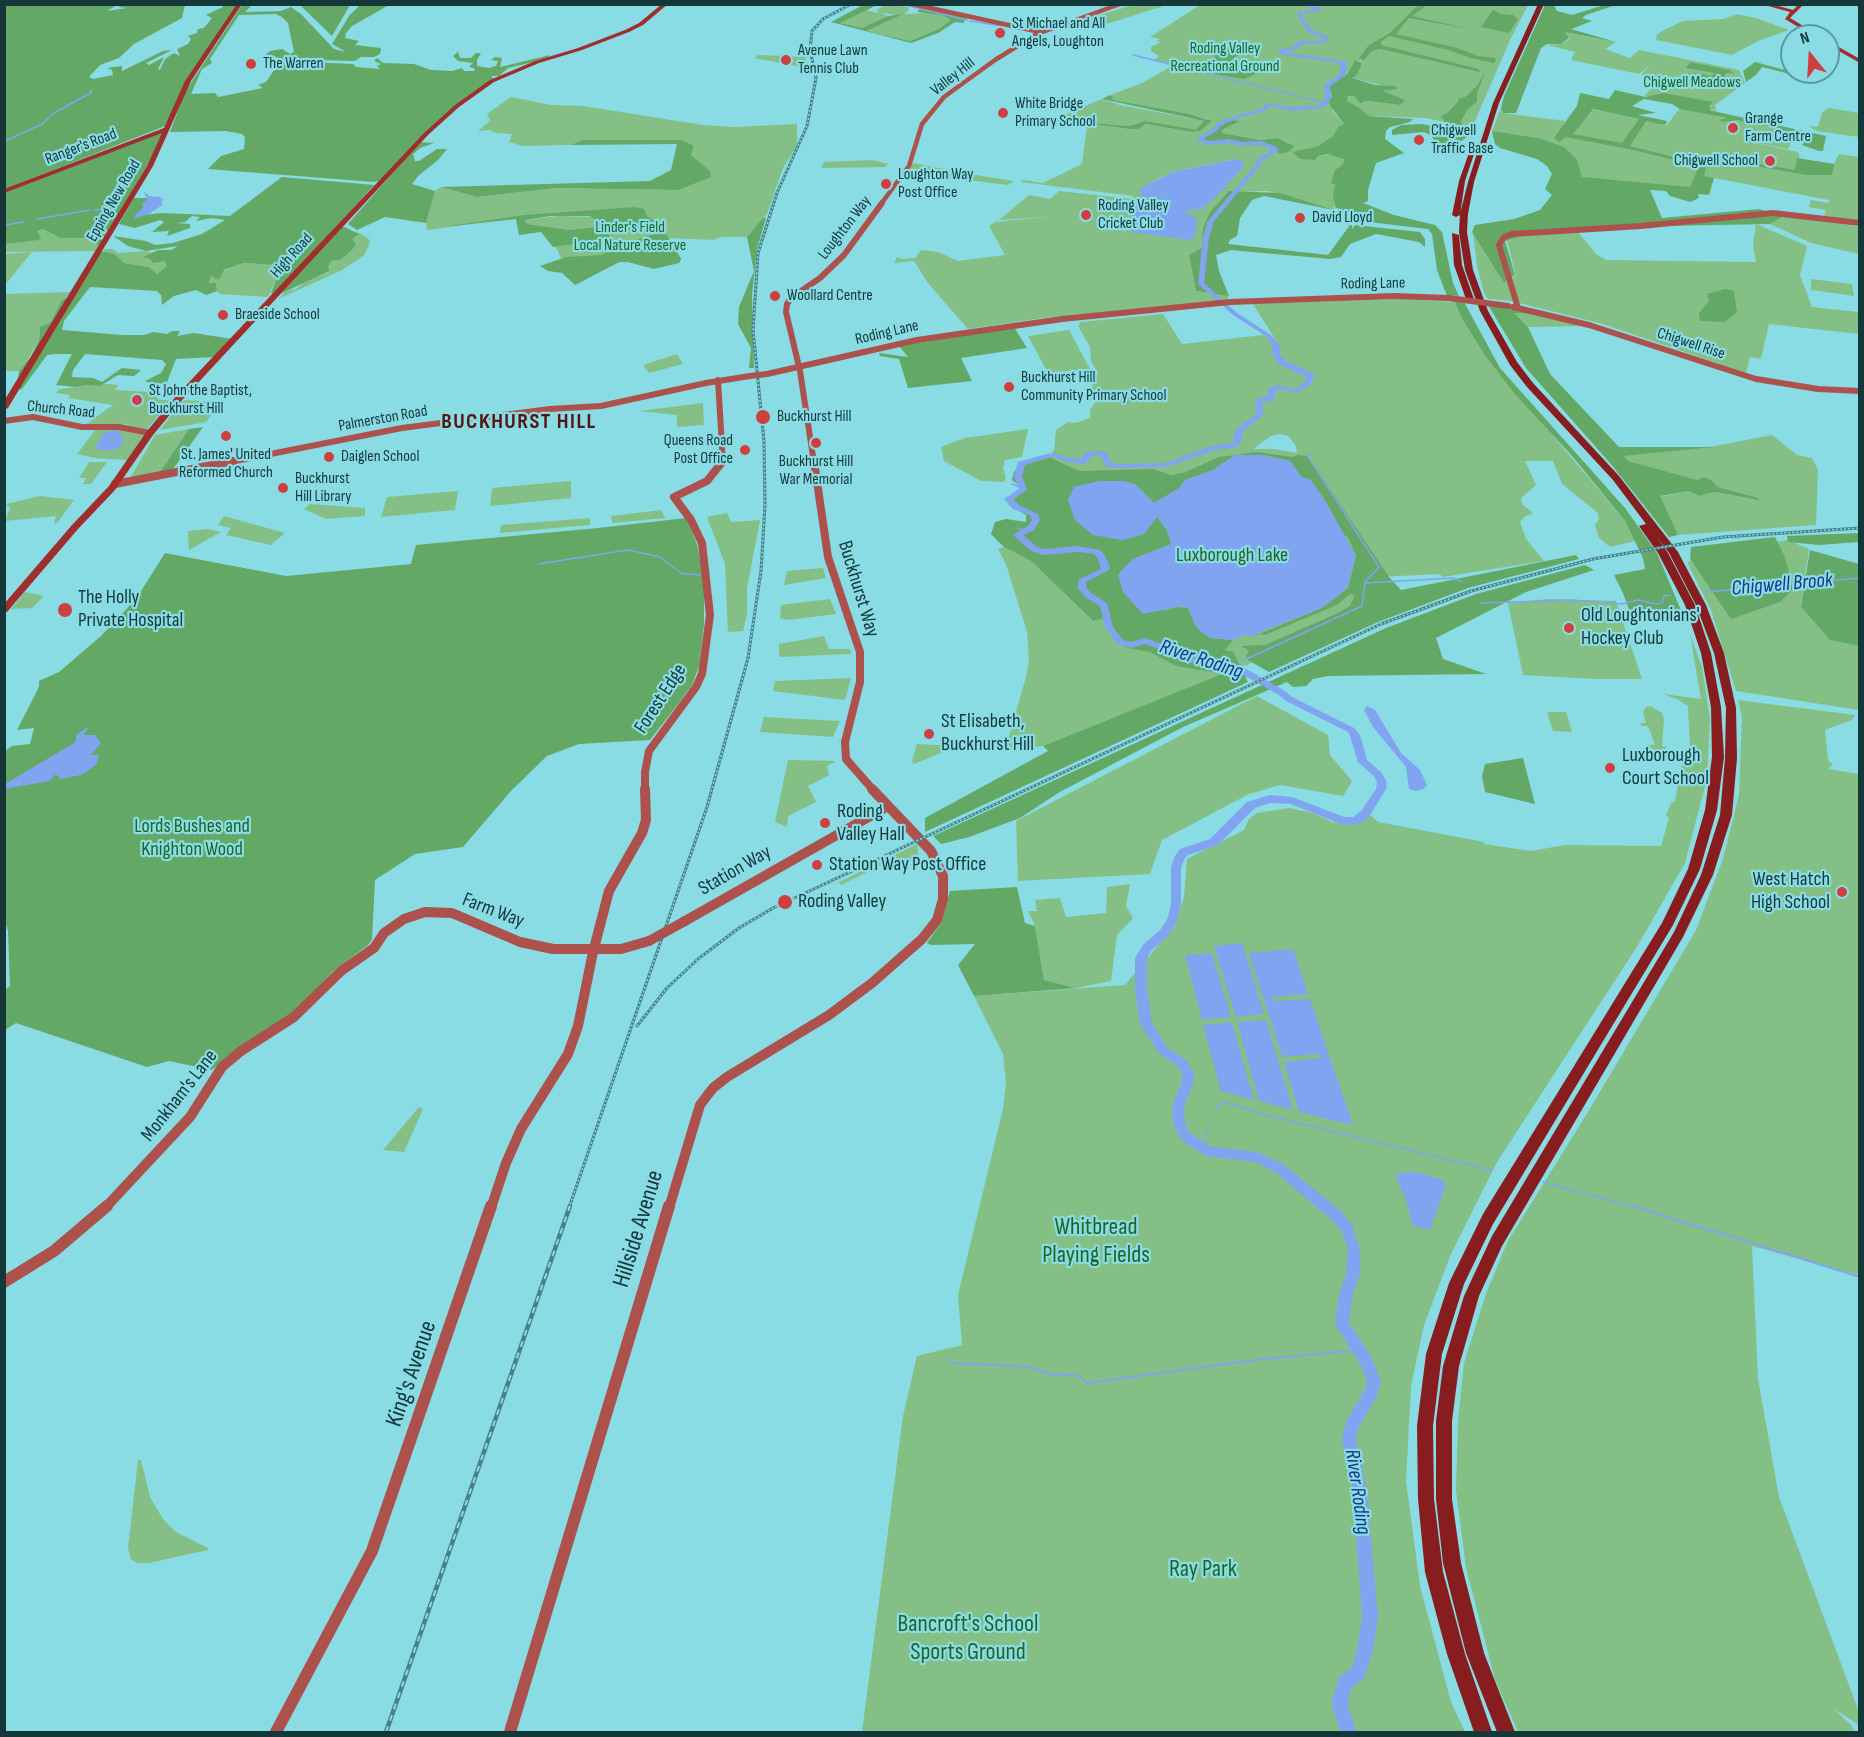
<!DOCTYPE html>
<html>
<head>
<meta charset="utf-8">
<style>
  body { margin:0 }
  #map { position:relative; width:1864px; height:1737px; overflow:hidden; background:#89dbe4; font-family:"Sofia Sans Condensed",sans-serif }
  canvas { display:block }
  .frame { position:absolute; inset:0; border:6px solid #14373a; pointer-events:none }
  .north { position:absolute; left:1780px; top:24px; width:60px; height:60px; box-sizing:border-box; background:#89dbe4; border:2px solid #5a99a0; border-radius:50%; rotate:342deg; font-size:16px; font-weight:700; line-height:24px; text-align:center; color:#14373a }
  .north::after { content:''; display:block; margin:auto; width:21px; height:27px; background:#ce3f3f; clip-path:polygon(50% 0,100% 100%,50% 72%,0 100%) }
</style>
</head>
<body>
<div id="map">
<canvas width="1864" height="1737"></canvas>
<div class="frame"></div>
<div class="north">N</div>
</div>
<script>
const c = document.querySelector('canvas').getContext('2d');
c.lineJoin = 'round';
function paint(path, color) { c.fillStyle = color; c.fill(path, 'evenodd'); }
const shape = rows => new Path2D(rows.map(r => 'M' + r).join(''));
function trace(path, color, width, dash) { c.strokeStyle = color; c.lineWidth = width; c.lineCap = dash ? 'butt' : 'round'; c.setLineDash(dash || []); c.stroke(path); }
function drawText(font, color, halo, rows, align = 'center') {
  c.font = font + ' "Sofia Sans Condensed",sans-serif'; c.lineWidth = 4.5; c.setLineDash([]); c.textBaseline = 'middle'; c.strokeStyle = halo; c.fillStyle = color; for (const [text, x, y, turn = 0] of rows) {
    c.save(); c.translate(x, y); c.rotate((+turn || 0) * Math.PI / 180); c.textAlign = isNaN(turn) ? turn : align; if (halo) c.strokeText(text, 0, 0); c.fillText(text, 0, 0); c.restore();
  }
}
paint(shape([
  [886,4,908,7,909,10,904,14,931,13,942,15,951,20,939,29,910,41,865,31,897,15,881,13,888,16,862,28,839,23,866,10,878,13,877,10],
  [1133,5,1167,5,1106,24,1066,25],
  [1200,5,1528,5,1510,40,1472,128,1426,118,1368,116,1363,110,1347,101,1348,96,1354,96,1364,103,1368,101,1400,105,1404,100,1383,91,1398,89,1352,78,1363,62,1355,60,1347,73,1336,80,1329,90,1333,112,1344,124,1338,127,1333,136,1318,146,1294,152,1318,156,1334,154,1344,159,1343,164,1335,170,1334,210,1268,191,1230,192,1203,228,1203,248,1189,255,1196,291,1229,296,1227,300,1043,318,968,329,928,283,914,261,894,263,897,257,901,259,915,258,921,250,938,252,958,261,1005,255,989,226,995,222,1047,217,999,220,1029,195,1050,199,1059,191,1132,199,1124,232,1125,233,1133,196,1021,182,1023,180,1043,183,1082,164,1087,127,1090,124,1138,129,1145,124,1192,132,1200,131,1209,119,1113,100,1111,98,1113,96,1110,95,1142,83,1172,66,1173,64,1155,60,1159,56,1151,51,1151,47,1161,42,1156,41,1160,39,1150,37],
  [1238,123,1221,130,1222,133,1260,140,1278,138,1292,144,1214,142,1203,138,1212,132],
  [1230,160,1202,209,1183,211,1188,214,1137,211,1151,201,1158,200,1154,196,1144,197,1153,181,1173,172],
  [1737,14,1756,18,1789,30,1758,41,1732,55,1656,40,1657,35,1662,31,1683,21,1723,19],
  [1564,32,1616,42,1605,49,1630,58,1639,50,1739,70,1745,83,1715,105,1716,111,1644,96,1659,80,1641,75,1650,65,1639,74,1571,60,1575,52,1547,45,1561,44,1570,39],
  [758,55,805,57,808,68,754,58],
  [511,97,551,105,583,106,703,125,734,127,797,124,797,146,783,168,767,214,747,237,721,237,713,240,669,238,681,259,679,263,619,262,575,285,551,238,603,235,594,214,643,208,546,214,427,230,426,223,435,191,441,187,477,197,556,188,678,190,710,171,691,155,682,140,582,140,571,145,523,146,509,142,512,134,495,133,490,130,478,131,490,121,487,114],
  [1102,99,1120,105,1204,121,1196,130,1187,130,1145,121,1129,126,1079,122,1064,115],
  [1577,106,1667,125,1680,108,1728,117,1796,132,1788,149,1731,138,1798,152,1800,159,1834,164,1839,154,1859,157,1859,221,1824,216,1826,210,1809,207,1811,200,1828,203,1829,200,1714,178,1710,194,1580,178,1564,147,1539,138,1492,131,1501,108,1503,113,1565,121,1564,124],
  [1829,108,1859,113,1859,137,1817,131,1808,126,1818,127,1822,113],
  [873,160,888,164,885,167,821,168,824,162],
  [913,163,976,175,1014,181,1008,185,960,179,925,170,908,172],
  [559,216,593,217,596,227,569,230,526,224,525,220],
  [1780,216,1802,217,1859,227,1859,254,1811,243,1770,224],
  [1756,224,1807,246,1800,275,1812,307,1859,312,1859,334,1769,324,1761,359,1750,357,1746,373,1603,324,1511,301,1488,299,1484,293,1477,266,1473,233,1504,283,1516,276,1507,240,1523,236,1578,232,1596,254,1606,260,1756,262,1753,245],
  [43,229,60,238,84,238,100,246,97,251,5,252,5,244,40,239,38,232],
  [356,231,368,238,370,242,365,254,359,259,340,271,278,299,286,291,296,289,304,283,330,272,328,268,331,261,341,260,356,246,353,238,358,234],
  [105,249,113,249,118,253,146,251,154,253,144,256,165,261,167,266,157,274,149,267,124,263,115,254,103,252],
  [32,252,5,285,5,254],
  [244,263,276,265,279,272,268,297,220,294,217,291,216,283,209,284,211,276],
  [1811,279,1852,284,1854,296,1811,290],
  [72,292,61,301,51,322,40,327,40,337,22,371,5,371,4,294],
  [1400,299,1455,302,1461,317,1484,354,1625,521,1635,541,1610,547,1599,538,1595,525,1599,519,1598,513,1562,484,1553,461,1525,461,1536,485,1521,498,1522,504,1533,513,1524,517,1520,522,1526,539,1544,561,1442,577,1440,574,1380,577,1371,607,1247,665,1239,667,1018,506,1013,499,1028,488,1030,463,1049,457,1054,450,1056,430,1068,422,1075,423,1090,418,1090,410,1097,400,1086,401,1092,392,1093,380,1098,373,1091,361,1090,347,1078,326,1081,322,1163,314,1182,344,1263,335,1277,342,1253,304],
  [1279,434,1288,436,1296,446,1297,453,1274,449,1253,449,1271,436],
  [1513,313,1538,314,1583,326,1528,327],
  [1069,330,1090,369,1048,373,1028,336],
  [677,354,683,364,649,373,643,365],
  [83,382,119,385,115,390,149,392,160,400,172,400,145,431,122,423,128,429,147,433,127,460,94,458,77,454,96,429,85,425,113,405,68,398,70,395,56,393,59,389,79,387],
  [184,400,221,402,206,422,160,430],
  [703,403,704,425,677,427,677,415,639,411],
  [189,429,160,472,129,480,155,435],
  [1028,429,1022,457,1005,460,1003,469,1006,477,1004,482,981,481,944,461,941,447,965,438],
  [1772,435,1797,455,1812,458,1818,470,1816,525,1678,535,1659,497,1689,491,1699,496,1715,492,1759,499,1718,487,1710,479,1704,477,1698,480,1628,461,1623,456,1715,446],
  [89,462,107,462,91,484,83,484,86,478,79,478],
  [571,481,571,498,490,506,492,488],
  [458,491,455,510,381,517,387,497],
  [40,496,74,500,57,523,54,523,56,516,5,521,10,508,6,504],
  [310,504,365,508,365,516,326,519,304,509],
  [661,510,665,518,612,523,611,516],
  [727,513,731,522,760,520,747,588,747,614,743,631,728,632,725,564,707,517],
  [224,516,285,533,271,545,226,535,231,528,218,525],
  [590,518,590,525,500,533,501,525],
  [208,529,221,532,189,550,188,531],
  [1788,540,1809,549,1801,607,1830,640,1859,646,1859,710,1736,691,1711,610,1687,562,1691,561,1732,619,1785,557,1777,542],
  [1004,547,1031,561,1093,621,1104,619,1116,641,1127,648,1150,651,1176,666,1223,674,1043,746,1005,750,1026,677,1029,660,1027,632,1006,564,998,549],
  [823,568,826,578,784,585,787,571],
  [25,592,44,596,32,608,11,609],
  [830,599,836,614,788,620,780,618,781,605],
  [1549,599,1616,601,1642,679,1597,679,1523,675,1508,603],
  [1690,634,1702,667,1710,719,1707,779,1685,863,1638,945,1497,1162,1451,1254,1424,1325,1411,1386,1406,1481,1420,1586,1451,1702,1465,1732,862,1732,903,1416,917,1356,962,1345,958,1295,1003,1109,1006,1083,1003,1054,974,996,1125,985,1175,925,1184,897,1187,859,1244,830,1249,819,1257,813,1289,808,1313,813,1332,822,1355,824,1368,813,1378,822,1484,842,1484,844,1531,851,1565,845,1661,846,1669,818,1666,815,1671,803,1675,801,1683,759,1690,749,1688,706,1679,700,1663,694,1701,699],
  [824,636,829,649,850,649,851,654,779,657,779,644],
  [851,678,845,700,773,691,775,681],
  [1257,696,1328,735,1330,755,1352,781,1343,796,1280,785,1249,794,1162,840,1150,874,1018,881,1016,821],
  [1738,700,1855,715,1852,720,1825,730,1828,760,1833,764,1828,769,1859,774,1859,1275,1752,1246,1758,1379,1779,1497,1859,1712,1859,1725,1834,1709,1851,1725,1855,1732,1518,1732,1495,1679,1466,1568,1456,1490,1458,1421,1464,1363,1487,1291,1508,1241,1588,1112,1696,930,1723,859,1739,795,1742,718],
  [1650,706,1662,713,1664,720,1662,746,1667,747,1663,752,1656,751,1647,745,1655,745,1648,726,1642,726,1640,723,1646,723,1643,712,1645,708],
  [1547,712,1566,712,1572,732,1553,731],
  [764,717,840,721,833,737,760,732],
  [917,744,958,746,914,764,912,761],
  [788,760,836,761,827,766,829,775,808,786,816,802,788,816,787,827,775,822],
  [917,844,919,858,879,866,841,885,839,882],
  [1130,884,1126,906,1133,918,1117,935,1111,981,1076,988,1044,980,1035,926,1028,911,1037,911,1035,900,1060,898,1066,917,1106,913,1107,887],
  [419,1107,423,1109,404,1152,383,1150],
  [138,1460,141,1460,150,1497,163,1519,176,1532,208,1548,208,1550,149,1563,137,1563,131,1559,128,1548]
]), '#84c085');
paint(shape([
  [141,4,185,5,182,18,134,44,119,58,100,65,89,77,93,79,113,75,112,70,107,68,122,66,122,71,163,51,172,50,146,63,149,65,164,57,158,69,160,70,165,59,174,53,180,56,177,49,188,44,191,39,188,36,197,33,198,29,204,28,212,18,206,15,223,7,222,5,238,5,201,59,165,126,5,189,4,144,7,140,4,138,5,5,117,5,107,11,127,8,118,7,123,5,135,6],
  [242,5,252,5,245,12,281,11,291,7,301,14,334,49,346,52,332,44,349,16,360,5,389,5,352,26,346,33,345,38,359,41,355,45,381,48,380,54,374,57,361,57,355,61,280,59,272,55,264,56,270,51,282,49,290,54,294,52,288,23,282,17,276,14,239,15,210,59,212,63,202,69,191,94,215,93,218,97,263,88,258,85,266,82,274,70,273,61,264,58,270,57,280,61,353,64,356,67,380,69,377,66,381,64,374,61,377,58,383,63,414,64,431,70,452,71,462,68,464,71,475,71,474,68,469,67,473,63,458,61,453,56,458,52,460,58,471,58,476,53,481,53,477,60,477,66,489,68,496,66,498,61,491,60,495,57,502,58,500,67,550,55,546,59,508,68,499,76,491,76,494,79,424,134,379,181,374,182,208,169,221,156,244,149,245,137,242,134,226,131,170,132,185,92],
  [300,5,350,5,332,36],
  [863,5,877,5,840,23,862,28,888,16,903,14,866,31,910,41,939,29,951,20,942,15,917,12,921,7,967,18,963,23,955,22,938,33,911,43,831,22],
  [1427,5,1412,16,1470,29,1409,18,1396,34,1454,47,1478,56,1495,58,1496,61,1493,63,1471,58,1448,50,1389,36,1381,42,1381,45,1479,69,1480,72,1381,49,1372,51,1364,60,1359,58,1369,45,1390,33,1416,7],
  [1545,5,1554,5,1557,11,1572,15,1604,5,1616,5,1586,15,1582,18,1592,21,1571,29,1616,42,1565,32,1569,38,1561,44,1547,44,1541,48,1516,113,1503,113,1501,108,1504,96],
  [1493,10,1501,14,1513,15,1518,19,1509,33,1481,27],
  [1211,44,1243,54,1236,56,1228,63,1230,64,1259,72,1245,79,1219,75,1198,68,1206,60,1214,59,1215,50,1206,46],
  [1355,60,1362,63,1357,75,1352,78,1375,85,1395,86,1398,89,1383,91,1405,100,1400,105,1368,101,1360,103,1354,96,1348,96,1347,101,1363,110,1368,116,1413,119,1410,122,1390,127,1386,131,1385,139,1404,153,1376,163,1368,190,1368,201,1363,203,1394,215,1435,225,1442,232,1453,283,1459,296,1447,295,1445,291,1437,270,1432,234,1428,229,1369,222,1335,207,1333,194,1335,185,1331,183,1335,170,1343,164,1344,159,1328,154,1318,156,1315,160,1300,159,1293,152,1318,146,1333,136,1338,127,1344,124,1331,107,1328,101,1332,96,1328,86,1347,74],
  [1690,62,1729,70,1734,73,1725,73,1726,76,1713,80,1699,80,1686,74,1695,73,1711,76,1715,73,1686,68],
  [1755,62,1792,72,1818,77,1815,82,1808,82,1798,76,1762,67,1756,75,1746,82,1743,71],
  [1485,72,1477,93,1477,102,1468,109,1461,121,1462,125,1446,123,1441,116,1447,113,1458,102,1458,99,1465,97,1477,86],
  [1615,90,1646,97,1664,93,1713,102,1709,106,1711,111,1713,111,1826,136,1823,151,1819,151,1802,145,1806,140,1804,138,1772,126,1775,125,1765,126,1737,120,1722,122,1720,120,1728,118,1680,109,1672,104,1644,99,1632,106,1656,113,1638,115,1667,121,1666,124,1660,124,1646,121,1630,146,1698,163,1703,155,1795,170,1797,158,1834,164,1832,175,1807,175,1708,158,1704,176,1714,178,1708,195,1698,194,1699,198,1690,202,1670,196,1666,191,1650,190,1662,218,1759,209,1782,217,1770,224,1664,226,1522,236,1505,241,1515,275,1504,283,1472,232,1475,225,1514,219,1540,210,1552,195,1545,189,1552,174,1547,166,1537,159,1500,148,1495,144,1492,131,1539,138,1564,147,1577,160,1582,177,1690,187,1699,166,1633,150,1566,137,1559,142,1554,138,1577,106,1580,93,1609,99],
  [1593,109,1639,119,1622,143,1573,134],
  [1110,95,1114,97,1112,98,1113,100,1189,114,1212,121,1200,131,1192,132,1146,124,1138,129,1131,129,1100,125,1090,124,1087,127,1048,120,1064,115,1079,122,1129,126,1145,121,1196,130,1204,121,1102,99],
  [1230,120,1240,121,1222,130,1222,133,1260,140,1278,138,1294,146,1290,151,1282,154,1278,153,1276,147,1264,143,1214,142,1202,139],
  [1420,124,1444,127,1469,131,1467,137,1460,142,1440,145,1436,144,1431,135,1423,132,1392,135,1392,130,1401,125],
  [160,132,164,133,146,167,100,246,84,238,60,238,43,229,38,231,41,239,38,240,5,244,5,192],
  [582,140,682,140,694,146,691,155,710,171,711,177,678,190,556,188,477,197,441,187,650,181,671,170,677,144,571,145],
  [420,142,434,143,420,148,413,154,415,161,419,161,437,149,447,149,438,160,418,176,412,184,435,191,426,223,385,217,357,230,348,224],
  [282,177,374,185,275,295,271,293,279,272,276,265,244,263,224,270,219,280,211,276,209,283,216,283,217,291,206,295,196,290,174,296,162,305,161,295,157,291,90,287,64,321,62,330,122,335,144,335,153,332,167,334,172,331,180,331,177,336,194,333,232,339,214,357,176,359,167,382,155,385,145,381,161,373,166,364,162,360,85,354,73,370,72,377,93,378,102,382,122,368,141,370,134,376,118,375,100,386,86,385,76,387,56,385,72,354,54,354,47,355,22,389,17,390,19,371,31,357,40,337,40,327,51,322,61,301,76,292,100,251,115,254,124,263,149,267,157,274,167,266,165,261,153,263,150,259,143,257,158,250,171,250,178,246,146,251,128,246,113,236,146,241,155,245,173,243,202,234,225,220,211,218,196,221,200,217,192,216,185,222,177,223,190,224,190,228,167,236,169,231,152,232,164,222,160,220,135,228,119,224,134,198,149,198,145,206,135,216,162,213,230,216],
  [1229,191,1280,193,1334,210,1264,196,1252,200,1240,218,1237,236,1230,240,1228,244,1328,255,1350,225,1352,225,1352,229,1355,225,1420,232,1425,239,1425,247,1419,242,1376,234,1350,244,1341,257,1330,259,1231,250,1216,255,1219,271,1229,296,1196,291,1189,255,1202,248,1203,228,1210,212],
  [635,207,644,209,647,216,665,230,653,233,644,231,643,225,630,230,624,230,620,226,606,228,611,239,553,247,541,232,519,235,516,219,442,227,525,215],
  [590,216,594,219,596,227,569,230,527,224,525,220,550,216],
  [763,218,766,218,757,249,752,295,754,368,749,368,751,348,738,324,739,307,754,271,747,237],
  [342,226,359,234,353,238,356,246,341,260,331,261,328,268,330,271,280,294],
  [664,231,681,259,679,263,654,269,628,262,619,262,575,285,562,273,548,271,540,266,566,257,602,255,620,245],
  [1725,289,1734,291,1737,312,1725,322,1700,321,1699,313,1709,301,1707,294],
  [1455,302,1464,302,1500,368,1625,508,1657,553,1683,615,1670,610,1632,618,1623,593,1614,575,1645,569,1643,558,1625,521,1573,457,1514,393,1484,354,1461,317],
  [1488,305,1538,314,1514,313,1528,327,1550,374,1619,447,1713,447,1624,456,1628,461,1698,480,1703,477,1710,479,1718,487,1758,498,1759,500,1715,492,1699,496,1689,491,1660,496,1678,535,1669,537,1610,463,1526,368],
  [1014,327,1027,348,961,358,972,381,908,388,899,359,880,356,879,353,908,357,899,346],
  [203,427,171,472,160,472,189,429],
  [1258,452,1292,457,1298,455,1308,456,1389,577,1401,590,1576,555,1579,559,1468,588,1378,622,1269,672,1248,660,1246,656,1249,651,1241,646,1265,645,1338,613,1350,606,1355,595,1350,594,1337,605,1265,635,1259,634,1322,608,1348,588,1356,556,1348,538,1340,531,1330,509,1301,477,1290,461,1263,455,1235,455,1213,470,1185,480,1180,488,1154,503,1135,484,1122,540,1144,534,1157,517,1167,530,1171,544,1133,559,1118,576,1166,611,1174,607,1188,608,1195,625,1210,638,1233,640,1225,650,1233,652,1248,682,925,832,925,818,1048,751,1043,746,1222,674,1176,666,1150,652,1127,648,1116,641,1104,619,1093,621,1031,561,1004,547,991,534,995,522,1006,519,1026,522,1026,515,1008,504,1020,494,1021,487,1012,480,1014,472,1021,464,1049,457,1079,471,1153,469,1171,475,1183,473,1219,457],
  [686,518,697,544,704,582,704,625,699,666,692,685,678,704,650,740,579,744,547,756,511,791,463,847,415,854,375,880,372,939,368,945,333,971,295,1011,233,1052,212,1070,169,1061,147,1067,16,1023,5,1030,5,990,10,986,8,931,5,921,5,751,12,746,30,744,34,728,17,730,39,687,39,681,59,672,101,636,136,599,165,553,286,576,411,564,416,545,598,528],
  [1859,533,1859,542,1819,545,1788,542,1787,536],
  [1775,537,1785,557,1793,589,1780,602,1731,619,1690,559,1691,547],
  [1810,550,1859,564,1859,646,1830,640,1801,607],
  [1585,565,1594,570,1526,592,1436,638,1443,659,1486,674,1328,676,1313,679,1306,686,1293,687,1287,682,1183,727,1058,793,1020,818,969,837,941,844,933,836,1386,628,1476,594],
  [1523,758,1535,804,1485,792,1482,776,1485,764],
  [1017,887,1025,923,1035,926,1044,980,1076,988,974,996,958,965,975,944,931,945,927,943,941,923,950,891]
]), '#64a866');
paint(shape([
  [1236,159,1242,161,1244,166,1222,191,1202,209,1184,211,1197,218,1195,236,1189,240,1132,232,1132,214,1137,211,1134,207,1137,204,1158,200,1154,196,1144,198,1141,196,1140,188,1173,172],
  [144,191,149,196,160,197,164,200,161,202,163,205,151,212,152,213,136,218,134,216,144,207,142,204,148,198,145,196],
  [118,430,124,439,120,447,114,450,99,450,96,446,105,432],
  [1235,455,1263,455,1290,461,1301,477,1310,479,1323,497,1356,556,1347,588,1322,608,1260,632,1257,636,1244,635,1233,640,1210,638,1201,632,1195,625,1188,608,1183,606,1143,614,1123,592,1118,575,1122,570,1133,559,1171,544,1167,530,1157,517,1144,534,1122,540,1093,535,1075,520,1068,500,1074,487,1099,481,1124,481,1135,484,1154,503,1179,488,1185,480,1213,470],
  [1367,706,1375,710,1401,753,1420,770,1427,785,1424,789,1416,791,1409,789,1406,767,1373,727,1364,710],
  [89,726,84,735,95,735,101,743,91,755,99,755,96,765,81,775,60,779,56,774,49,781,5,789,5,784,76,742,76,735],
  [1242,943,1264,1014,1236,1017,1214,946],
  [1293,949,1308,994,1272,997,1273,1001,1310,999,1353,1125,1299,1112,1284,1062,1321,1058,1319,1054,1282,1057,1249,953],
  [1212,953,1231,1017,1202,1020,1185,955],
  [1266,1020,1293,1110,1259,1101,1237,1022],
  [1232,1022,1254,1100,1221,1091,1203,1025],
  [1414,1172,1429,1175,1436,1179,1440,1178,1446,1185,1430,1230,1413,1226,1406,1199,1396,1177,1399,1173]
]), '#81a4f0');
trace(shape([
  [901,4,967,20],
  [970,21,1002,26],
  [1133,55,1326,103],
  [7,140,42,124,54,113,92,92,90,90],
  [95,210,108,209],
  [37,219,91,210],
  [4,225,24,222],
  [1310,455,1307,455,1379,567,1365,582],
  [1012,484,1023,488],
  [1018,528,1026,531],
  [538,564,628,550,660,557,681,573,701,575],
  [1705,592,1860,578],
  [1481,603,1571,600,1622,604,1638,600,1656,604,1662,603,1664,596,1670,595],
  [1238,668,1242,661,1362,606,1365,583,1453,578,1462,582],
  [1217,1109,1222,1103,1231,1104,1261,1114,1492,1170],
  [1209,1125,1205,1136,1209,1151],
  [1543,1182,1638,1208]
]), '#81a4f0', 1.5);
trace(shape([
  [1633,1206,1860,1277],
  [947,1359,954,1363,1031,1367,1048,1374,1079,1376,1087,1383,1255,1360,1357,1350]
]), '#81a4f0', 2);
paint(shape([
  [1298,4,1316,6,1321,9,1321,11,1302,14,1302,17,1312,30,1330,37,1323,44,1303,44,1296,49,1284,52,1344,61,1348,64,1346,66,1346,75,1330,86,1331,96,1329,103,1323,108,1292,111,1270,106,1265,111,1241,117,1221,125,1218,130,1203,139,1208,141,1228,139,1241,142,1261,141,1277,147,1279,151,1263,160,1260,166,1214,221,1209,237,1204,283,1237,313,1271,335,1280,345,1280,355,1286,361,1314,374,1315,376,1310,385,1297,393,1277,389,1276,391,1274,400,1262,403,1264,410,1262,416,1244,431,1242,433,1242,441,1236,447,1215,450,1166,467,1114,468,1106,466,1100,455,1092,456,1086,464,1083,464,1064,461,1054,457,1048,458,1025,465,1022,476,1027,490,1013,499,1019,505,1038,514,1040,520,1034,530,1023,535,1037,547,1044,549,1078,546,1100,550,1104,554,1110,567,1109,570,1086,582,1086,588,1091,593,1107,603,1113,627,1123,640,1131,642,1145,638,1171,647,1192,657,1241,666,1285,691,1292,697,1354,728,1360,735,1367,760,1381,772,1387,782,1386,789,1369,817,1359,824,1343,825,1291,804,1270,803,1255,808,1218,845,1188,855,1185,858,1181,867,1181,905,1177,921,1168,936,1151,951,1147,958,1147,990,1152,1023,1167,1047,1187,1061,1194,1073,1194,1082,1185,1103,1184,1114,1186,1125,1190,1133,1209,1146,1257,1152,1283,1164,1342,1212,1352,1225,1360,1249,1360,1274,1353,1294,1349,1323,1372,1358,1381,1381,1377,1396,1358,1429,1356,1440,1367,1492,1378,1617,1373,1651,1366,1673,1364,1679,1352,1687,1348,1698,1349,1710,1357,1732,1341,1732,1333,1710,1332,1698,1340,1676,1352,1668,1357,1651,1362,1617,1353,1492,1342,1440,1346,1422,1365,1389,1367,1381,1362,1367,1335,1324,1339,1294,1346,1274,1348,1249,1342,1232,1332,1220,1275,1172,1255,1162,1206,1156,1182,1141,1174,1126,1172,1114,1173,1103,1182,1082,1182,1073,1179,1067,1159,1053,1140,1024,1135,990,1135,958,1143,945,1160,930,1167,920,1171,905,1171,867,1175,856,1180,849,1210,839,1247,802,1270,795,1292,797,1344,817,1353,817,1361,811,1376,789,1377,782,1374,776,1358,762,1350,736,1348,732,1286,701,1279,695,1236,671,1187,662,1165,651,1145,644,1131,648,1117,644,1105,627,1100,606,1085,597,1078,588,1079,579,1101,569,1097,557,1094,554,1078,552,1043,555,1031,551,1013,535,1028,526,1032,520,1030,515,1013,509,1004,499,1019,489,1014,476,1018,462,1047,454,1055,453,1066,457,1081,459,1086,452,1102,451,1105,451,1112,462,1115,464,1165,463,1211,446,1231,443,1234,440,1234,433,1238,427,1255,415,1256,410,1255,401,1258,398,1267,396,1269,388,1276,385,1296,389,1303,384,1307,377,1280,365,1272,355,1272,345,1267,337,1233,315,1198,284,1203,237,1208,221,1255,165,1258,158,1273,150,1260,145,1241,146,1228,143,1208,145,1200,142,1197,138,1214,128,1217,123,1237,115,1261,109,1267,103,1292,107,1320,105,1323,102,1325,96,1324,85,1340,74,1340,63,1282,55,1277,50,1292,47,1300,41,1320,41,1324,38,1308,32,1298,17,1298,12,1315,9,1298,4]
]), '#81a4f0');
trace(shape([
  [912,4,1040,32],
  [881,204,909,166,922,124,944,97,995,60,1037,34,1120,4]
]), '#ad514c', 4.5);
trace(shape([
  [1513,307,1589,325,1756,379,1818,389,1860,391],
  [1518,308,1499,245,1504,237,1512,234,1641,226,1773,213,1860,223],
  [767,374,917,340,1062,319,1230,302,1393,296,1449,298],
  [718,380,723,463],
  [4,421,33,417,82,427,119,427,150,433],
  [225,463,402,428,550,409,601,406,706,383,750,376],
  [814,463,800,371,786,312,787,304,791,298,820,278,844,255,882,203]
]), '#ad514c', 6);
trace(shape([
  [814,461,828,557,860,652,860,682,845,742,846,759,874,791],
  [115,484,233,461],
  [645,791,645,772,649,751,696,687,702,674,710,615,702,543,691,520,674,497,707,481,723,461]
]), '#ad514c', 8);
trace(shape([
  [685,921,888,806],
  [105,1208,190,1117,222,1067,241,1051,294,1017,341,971,374,948,384,933,404,919,425,912,452,913,520,942,553,949,621,949,649,941],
  [491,1208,506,1163,521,1129,568,1054,578,1026,593,952,609,891,642,833,646,820,645,789],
  [669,1208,700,1105,713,1088,727,1077,829,1015,872,983,922,939,937,920,943,899,943,876,931,851,872,789]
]), '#ad514c', 10);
trace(shape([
  [4,1282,54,1251,107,1206],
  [276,1732,372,1551,491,1206],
  [510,1732,669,1206]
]), '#ad514c', 12);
paint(shape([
  [237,4,242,4,191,81,153,166,8,408,4,410,4,401,147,166,162,133,4,193,4,189,164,128,185,81,237,4],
  [662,4,668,4,643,25,629,32,582,50,539,63,494,82,459,107,428,135,183,399,153,435,115,490,78,529,7,612,4,613,4,604,72,525,109,486,147,431,177,395,424,133,455,105,490,80,535,61,578,48,625,30,639,23,662,4],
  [1771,4,1793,10,1799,4,1804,4,1790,18,1820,36,1813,36,1785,19,1790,12,1761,4,1771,4],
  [1828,41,1860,59,1860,63,1828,45,1828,41]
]), '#a02e2d');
paint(shape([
  [1538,4,1544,4,1499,103,1474,182,1468,214,1467,232,1473,270,1488,311,1517,362,1533,383,1619,476,1678,552,1706,605,1724,653,1736,708,1737,758,1732,815,1713,875,1683,937,1502,1246,1479,1296,1459,1366,1452,1421,1452,1499,1461,1563,1484,1653,1515,1732,1497,1732,1466,1653,1443,1563,1436,1499,1436,1421,1443,1366,1464,1296,1492,1236,1674,932,1701,875,1720,815,1725,758,1726,708,1714,653,1696,605,1669,553,1657,537,1668,553,1695,605,1711,653,1721,707,1724,757,1717,810,1700,869,1673,925,1493,1224,1464,1284,1442,1354,1433,1426,1434,1499,1443,1572,1465,1654,1492,1732,1474,1732,1447,1654,1425,1572,1418,1499,1417,1426,1426,1354,1449,1283,1483,1214,1662,923,1688,869,1705,810,1712,757,1711,707,1701,653,1685,605,1658,553,1639,526,1646,524,1613,480,1527,387,1510,365,1480,311,1465,270,1459,232,1460,214,1468,182,1493,103,1538,4],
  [1470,150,1475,151,1465,181,1460,215,1456,217,1452,215,1459,181,1470,150],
  [1452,233,1459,235,1462,265,1475,302,1474,304,1467,302,1454,265,1452,233]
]), '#881d1f');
const railFar1 = shape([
  [637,1026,667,988,698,959,739,928,773,908,1381,624,1471,591,1593,559,1723,537,1860,528],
  [569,1208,707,807,748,658,761,571,765,505,764,441,753,330,758,253,777,193,807,126,816,78,810,49,812,31,823,19,851,4]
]);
const rail = shape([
  [386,1732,570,1206]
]);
trace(railFar1, '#488086', 3);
trace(rail, '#488086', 4.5);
trace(railFar1, '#89dbe4', 1.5, [2]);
trace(rail, '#89dbe4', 2, [6]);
trace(shape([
  [1449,298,1508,306],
  [750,376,767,374]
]), '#ad514c', 6);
trace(shape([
  [649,941,685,921]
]), '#ad514c', 10);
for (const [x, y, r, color] of [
  [1000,33,6,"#ce3f3f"],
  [786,60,6,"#ce3f3f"],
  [251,64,6,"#ce3f3f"],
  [1003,113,6,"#ce3f3f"],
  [1733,128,6,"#ce3f3f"],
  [1419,140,6,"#ce3f3f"],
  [1770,161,6,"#ce3f3f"],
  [886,184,6,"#ce3f3f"],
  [1086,215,6,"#ce3f3f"],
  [1300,218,6,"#ce3f3f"],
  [775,296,6,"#ce3f3f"],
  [223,315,6,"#ce3f3f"],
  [1009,387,6,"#ce3f3f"],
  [137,400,6,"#ce3f3f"],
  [763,417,8,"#ce3f3f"],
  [226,436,6,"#ce3f3f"],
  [816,443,6,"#ce3f3f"],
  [745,450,6,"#ce3f3f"],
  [329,457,6,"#ce3f3f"],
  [283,488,6,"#ce3f3f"],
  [65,610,8,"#ce3f3f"],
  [1569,628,6,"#ce3f3f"],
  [929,734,6,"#ce3f3f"],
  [1610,768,6,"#ce3f3f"],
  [825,823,6,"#ce3f3f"],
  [817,865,6,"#ce3f3f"],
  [1842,892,6,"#ce3f3f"],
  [785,902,8,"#ce3f3f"]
]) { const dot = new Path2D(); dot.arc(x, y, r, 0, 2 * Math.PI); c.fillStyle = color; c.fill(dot); trace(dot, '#89dbe4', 2); }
drawText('16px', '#14373a', '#89dbe4', [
  ["St Michael and All",1012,24],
  ["Angels, Loughton",1012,42],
  ["Avenue Lawn",798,51],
  ["Tennis Club",798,69],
  ["The Warren",263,64],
  ["White Bridge",1015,104],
  ["Primary School",1015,122],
  ["Grange",1745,119],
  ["Farm Centre",1745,137],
  ["Chigwell",1431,131],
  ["Traffic Base",1431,149],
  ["Chigwell School",1758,161,"right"],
  ["Loughton Way",898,175],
  ["Post Office",898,193],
  ["Roding Valley",1098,206],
  ["Cricket Club",1098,224],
  ["David Lloyd",1312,218],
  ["Woollard Centre",787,296],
  ["Braeside School",235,315],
  ["Buckhurst Hill",1021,378],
  ["Community Primary School",1021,396],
  ["St John the Baptist,",149,391],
  ["Buckhurst Hill",149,409],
  ["Buckhurst Hill",777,417],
  ["Queens Road",733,441,"right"],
  ["Post Office",733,459,"right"],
  ["St. James' United",226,455,"center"],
  ["Reformed Church",226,473,"center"],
  ["Daiglen School",341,457],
  ["Buckhurst Hill",816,462,"center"],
  ["War Memorial",816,480,"center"],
  ["Buckhurst",295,479],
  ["Hill Library",295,497]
], 'left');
drawText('16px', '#1f6526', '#89dbe4', [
  ["Roding Valley",1225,49],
  ["Recreational Ground",1225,67],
  ["Chigwell Meadows",1692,83],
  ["Linder's Field",630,228],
  ["Local Nature Reserve",630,246]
]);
drawText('16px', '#14373a', '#89dbe4', [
  ["Valley Hill",953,77,-38],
  ["Ranger's Road",81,147,-21],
  ["Epping New Road",114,201,-60],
  ["Loughton Way",845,228,-52],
  ["High Road",292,256,-48],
  ["Roding Lane",1373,284,-1],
  ["Roding Lane",887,333,-13],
  ["Chigwell Rise",1691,344,18],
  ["Church Road",61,410,6],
  ["Palmerston Road",383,419,-10]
]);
drawText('20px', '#1f6526', '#89dbe4', [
  ["Luxborough Lake",1232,556],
  ["Lords Bushes and",192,827],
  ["Knighton Wood",192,850]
]);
drawText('20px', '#14373a', '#89dbe4', [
  ["Buckhurst Way",858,589,73],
  ["Forest Edge",661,699,-57],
  ["Station Way",735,871,-30],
  ["Farm Way",493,911,21],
  ["Monkham's Lane",180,1096,-52]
]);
drawText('20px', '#14373a', '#89dbe4', [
  ["The Holly",78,598],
  ["Private Hospital",78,621],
  ["Old Loughtonians'",1581,616],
  ["Hockey Club",1581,639],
  ["St Elisabeth,",941,722],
  ["Buckhurst Hill",941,745],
  ["Luxborough",1622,756],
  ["Court School",1622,779],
  ["Roding",837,812],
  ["Valley Hall",837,835],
  ["Station Way Post Office",829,865],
  ["West Hatch",1830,880,"right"],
  ["High School",1830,903,"right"],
  ["Roding Valley",798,902]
], 'left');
drawText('italic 21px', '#17358b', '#89dbe4', [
  ["Chigwell Brook",1782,585,-5],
  ["River Roding",1201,660,18],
  ["River Roding",1357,1492,82]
]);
c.letterSpacing = '1.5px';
drawText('bold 22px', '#581313', '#89dbe4', [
  ["BUCKHURST HILL",519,422]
]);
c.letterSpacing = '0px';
drawText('24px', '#1f6526', '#89dbe4', [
  ["Whitbread",1096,1228],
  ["Playing Fields",1096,1256],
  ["Ray Park",1203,1570],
  ["Bancroft's School",968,1625],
  ["Sports Ground",968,1653]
]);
drawText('24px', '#14373a', '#89dbe4', [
  ["Hillside Avenue",639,1229,-73],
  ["King's Avenue",412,1374,-71]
]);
</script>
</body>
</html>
